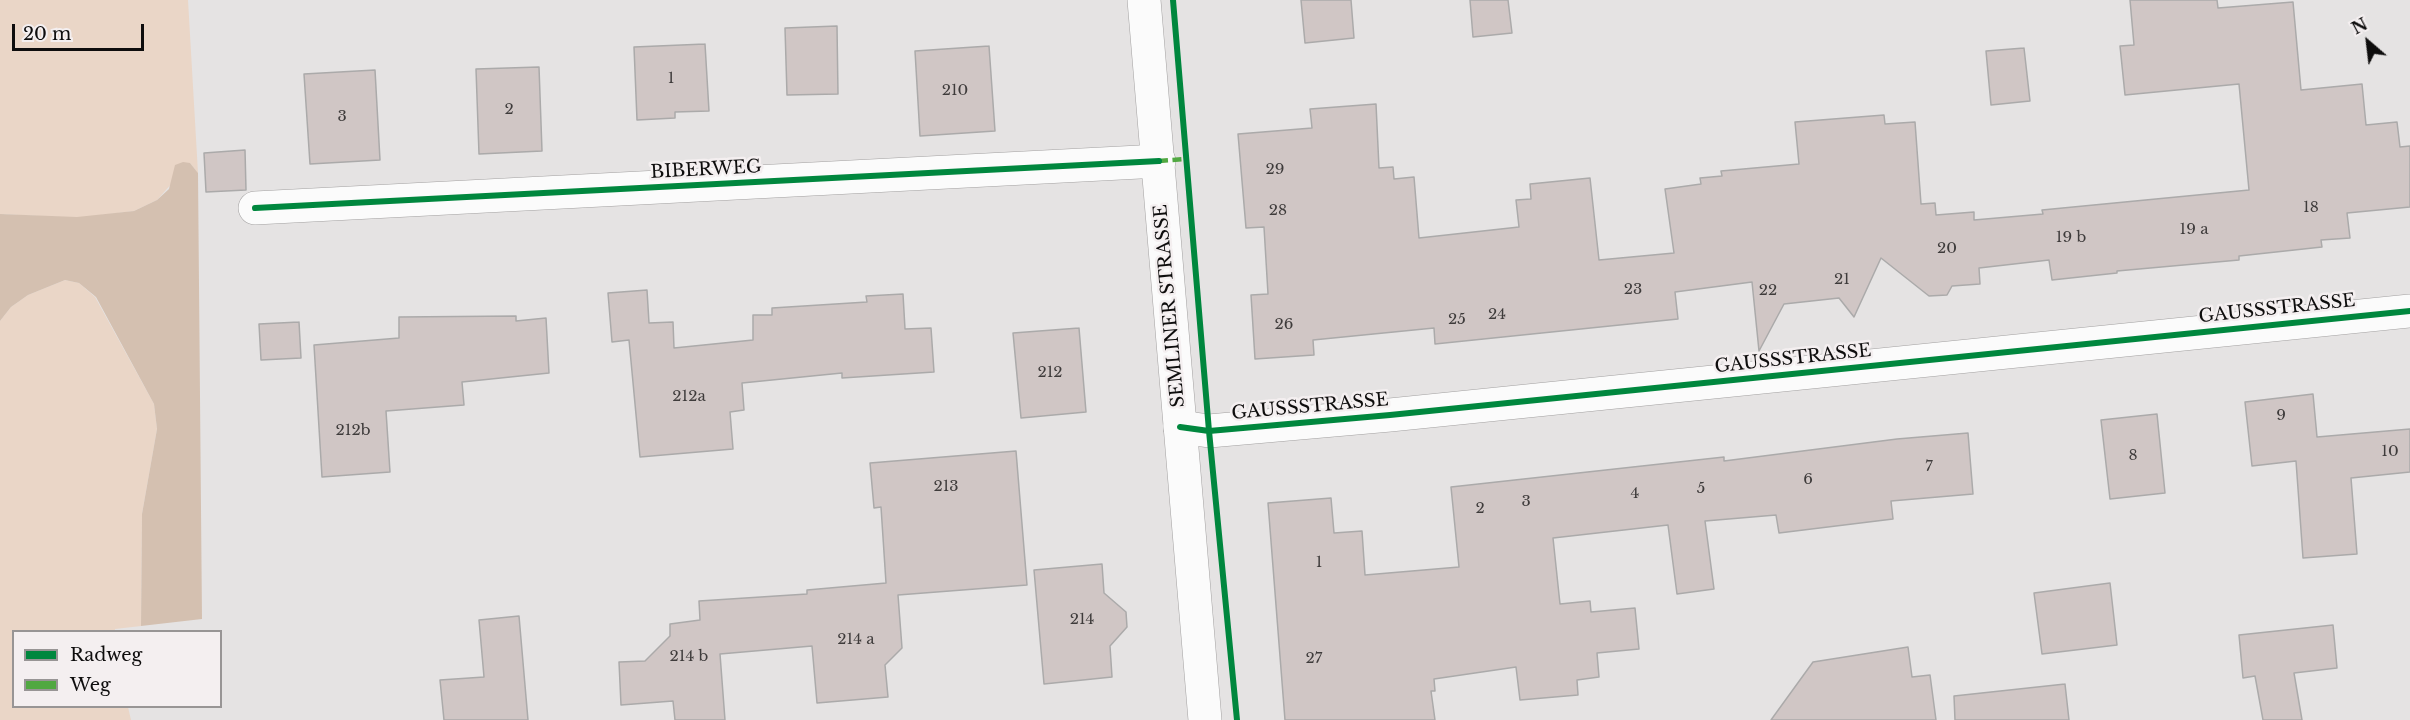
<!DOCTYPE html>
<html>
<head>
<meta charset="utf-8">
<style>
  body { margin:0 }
  #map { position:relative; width:2410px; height:720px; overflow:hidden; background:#e5e3e3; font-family:"Libre Baskerville",serif }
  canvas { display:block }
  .legend { position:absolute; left:12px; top:630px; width:210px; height:78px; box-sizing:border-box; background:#f4eff0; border:2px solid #989595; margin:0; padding:8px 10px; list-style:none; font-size:18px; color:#0e0d0d }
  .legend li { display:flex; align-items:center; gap:12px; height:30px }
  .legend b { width:30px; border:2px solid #989595 }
  .north { position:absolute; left:2338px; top:12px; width:60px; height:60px; -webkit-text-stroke:4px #f4eff0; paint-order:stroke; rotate:332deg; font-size:16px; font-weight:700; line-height:24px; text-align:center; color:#0e0d0d }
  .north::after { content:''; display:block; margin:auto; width:21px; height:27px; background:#0e0d0d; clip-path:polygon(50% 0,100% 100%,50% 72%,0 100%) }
  .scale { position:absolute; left:12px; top:24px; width:132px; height:27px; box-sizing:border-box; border:3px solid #0e0d0d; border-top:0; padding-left:8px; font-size:18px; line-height:21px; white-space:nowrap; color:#0e0d0d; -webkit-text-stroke:4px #f4eff0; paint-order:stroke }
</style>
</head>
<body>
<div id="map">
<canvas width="2410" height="720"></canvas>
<ul class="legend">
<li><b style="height:8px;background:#00873e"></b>Radweg</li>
<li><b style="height:8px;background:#51a841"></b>Weg</li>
</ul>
<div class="north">N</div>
<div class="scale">20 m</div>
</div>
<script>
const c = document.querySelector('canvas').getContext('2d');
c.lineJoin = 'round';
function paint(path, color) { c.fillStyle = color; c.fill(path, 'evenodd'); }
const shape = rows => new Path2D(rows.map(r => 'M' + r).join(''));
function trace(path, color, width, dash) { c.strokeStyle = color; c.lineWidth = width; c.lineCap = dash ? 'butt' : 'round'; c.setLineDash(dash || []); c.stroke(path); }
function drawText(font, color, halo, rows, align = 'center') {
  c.font = font + ' "Libre Baskerville",serif'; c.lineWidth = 5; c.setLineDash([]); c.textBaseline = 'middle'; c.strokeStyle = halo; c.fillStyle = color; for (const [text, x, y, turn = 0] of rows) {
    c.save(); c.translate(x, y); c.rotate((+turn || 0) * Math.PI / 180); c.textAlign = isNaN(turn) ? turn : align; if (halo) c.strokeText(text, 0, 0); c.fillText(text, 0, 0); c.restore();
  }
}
paint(shape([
  [0,0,188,0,198,173,190,163,157,200,134,211,78,218,0,214],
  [65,280,79,283,95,297,154,404,157,429,142,514,141,626,115,629,115,632,14,632,14,706,128,707,131,720,0,720,0,321,11,307,28,295]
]), '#ead6c7');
paint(shape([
  [183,162,190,163,198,173,202,619,141,626,142,514,157,429,154,404,96,297,79,283,65,280,28,295,11,307,0,321,0,214,77,217,134,211,157,200,169,189,175,165]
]), '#d4c0b0');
const building = shape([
  [1301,0,1351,0,1354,38,1305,43,1301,0],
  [1470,0,1508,0,1512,33,1473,37,1470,0],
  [2130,0,2217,0,2218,8,2293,2,2301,90,2362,84,2366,125,2397,122,2400,147,2410,146,2410,207,2347,213,2350,238,2321,240,2322,247,2239,256,2239,260,2117,271,2117,273,2052,280,2049,260,1979,268,1980,284,1952,286,1947,295,1929,296,1881,258,1854,317,1839,298,1784,304,1759,351,1752,282,1675,292,1678,319,1435,344,1434,328,1313,340,1314,355,1255,359,1251,295,1268,294,1264,227,1246,228,1238,134,1312,128,1310,109,1376,104,1379,168,1393,167,1394,179,1414,177,1419,238,1519,227,1516,200,1531,199,1530,184,1590,178,1599,260,1674,253,1665,189,1701,184,1700,178,1722,176,1721,171,1799,164,1795,122,1884,115,1885,124,1915,122,1921,204,1935,203,1936,215,1974,212,1974,220,2043,214,2042,210,2249,190,2239,84,2125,95,2120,46,2134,45,2130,0],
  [837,26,838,94,787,95,785,28,837,26],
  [705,44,709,111,675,112,675,118,637,120,634,47,705,44],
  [989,46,995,131,920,136,915,51,989,46],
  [2024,48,2030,101,1991,105,1986,51,2024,48],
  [539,67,542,151,479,154,476,69,539,67],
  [375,70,380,160,310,164,304,74,375,70],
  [245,150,246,190,206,192,204,153,245,150],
  [647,290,649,323,673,322,674,348,753,340,753,315,772,315,772,308,867,302,866,296,903,294,905,329,931,328,934,372,842,378,842,373,742,383,744,410,730,412,733,449,640,457,629,340,612,342,608,293,647,290],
  [516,316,516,321,546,318,549,373,462,382,464,405,386,411,390,472,322,477,314,345,399,338,399,317,516,316],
  [299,322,301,358,261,360,259,324,299,322],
  [1079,328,1086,412,1021,418,1013,333,1079,328],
  [2313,394,2317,437,2410,429,2410,472,2351,478,2357,554,2303,558,2296,461,2252,466,2245,402,2313,394],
  [2157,414,2165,493,2110,499,2101,420,2157,414],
  [1968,433,1973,494,1891,501,1893,519,1779,533,1776,515,1705,521,1714,589,1677,594,1668,525,1553,538,1560,604,1590,601,1591,612,1635,608,1639,649,1597,653,1599,677,1577,680,1578,695,1520,700,1516,667,1434,679,1435,691,1431,691,1435,720,1285,720,1268,503,1331,498,1334,533,1362,531,1365,575,1459,567,1451,487,1724,457,1724,461,1897,439,1968,433],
  [1016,451,1027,585,898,595,902,648,885,665,888,697,817,703,812,646,720,654,725,720,675,720,673,701,621,705,619,662,645,661,670,636,670,624,700,620,699,601,807,594,807,590,886,583,881,507,874,508,870,463,1016,451],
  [1102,564,1104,593,1126,612,1127,627,1110,646,1112,677,1044,684,1034,570,1102,564],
  [2110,583,2117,645,2042,654,2034,593,2110,583],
  [519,616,528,720,444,720,440,680,484,677,479,620,519,616],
  [2333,625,2337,668,2294,673,2302,720,2263,720,2255,676,2243,678,2239,635,2333,625],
  [1908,647,1912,677,1930,675,1936,720,1771,720,1813,662,1908,647],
  [2065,684,2069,720,1955,720,1954,696,2065,684]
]);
paint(building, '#d0c6c5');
trace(building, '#abaaaa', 1.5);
const street = shape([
  [255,208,1159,161],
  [1180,427,1209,431,1390,415,2410,311]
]);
const secondary = shape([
  [1144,0,1205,720]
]);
trace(street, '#a2a0a0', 34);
trace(secondary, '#a2a0a0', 34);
trace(street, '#fbfbfb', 33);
trace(secondary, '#fbfbfb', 33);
trace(shape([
  [1159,161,1186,159]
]), '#51a841', 4.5, [9, 4.5]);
trace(shape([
  [1173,0,1209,431,1237,720],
  [255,208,1159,161],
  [1180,427,1209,431,1390,415,2410,311]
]), '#00873e', 6);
drawText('15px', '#3e3b3b', null, [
  ["1",671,79],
  ["210",955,91],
  ["2",509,110],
  ["3",342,117],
  ["29",1275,170],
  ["18",2311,208],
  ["28",1278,211],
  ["19 a",2194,230],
  ["19 b",2071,238],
  ["20",1947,249],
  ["21",1842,280],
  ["23",1633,290],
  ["22",1768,291],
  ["24",1497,315],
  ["25",1457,320],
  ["26",1284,325],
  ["212",1050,373],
  ["212a",689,397],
  ["9",2281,416],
  ["212b",353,431],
  ["10",2390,452],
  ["8",2133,456],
  ["7",1929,467],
  ["6",1808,480],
  ["213",946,487],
  ["5",1701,489],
  ["4",1635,494],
  ["3",1526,502],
  ["2",1480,509],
  ["1",1319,563],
  ["214",1082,620],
  ["214 a",856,640],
  ["214 b",689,657],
  ["27",1314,659]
]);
drawText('18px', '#0e0d0d', '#f4eff0', [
  ["BIBERWEG",706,170,-3],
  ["SEMLINER STRASSE",1170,306,-95],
  ["GAUSSSTRASSE",2277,309,-6],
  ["GAUSSSTRASSE",1793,359,-6],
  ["GAUSSSTRASSE",1310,407,-5]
]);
</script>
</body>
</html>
